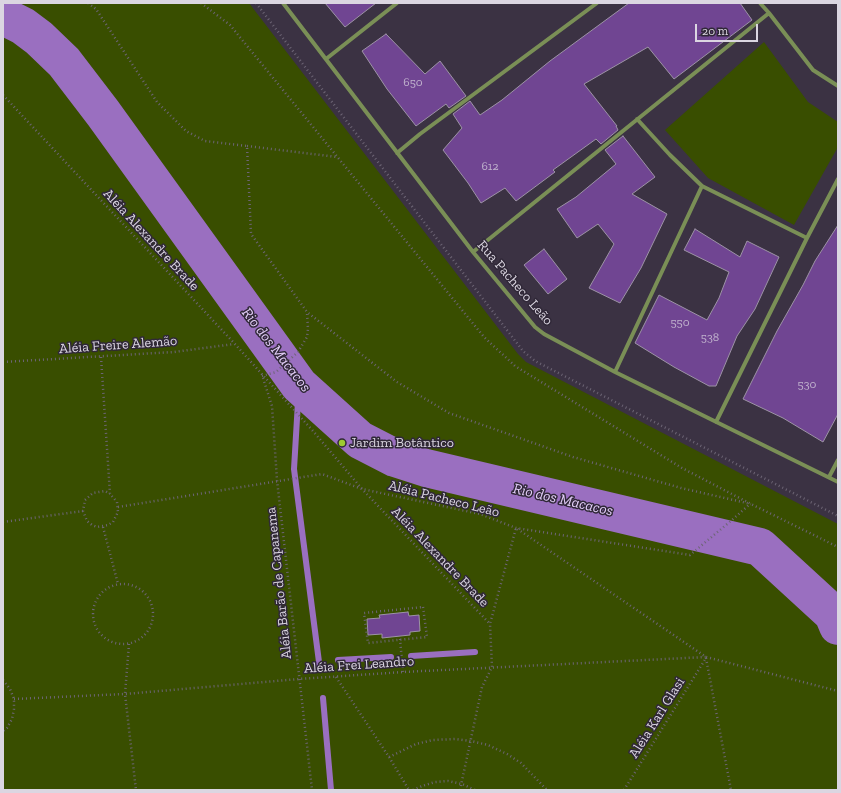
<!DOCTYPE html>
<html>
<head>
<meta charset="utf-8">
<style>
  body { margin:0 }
  #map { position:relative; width:841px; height:793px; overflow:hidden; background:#3b3243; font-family:"Zilla Slab",serif }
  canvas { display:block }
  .frame { position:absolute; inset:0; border:4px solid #dbd6e1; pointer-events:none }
  .scale { position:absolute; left:695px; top:24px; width:63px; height:18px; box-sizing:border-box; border:2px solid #dbd6e1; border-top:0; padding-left:5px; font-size:12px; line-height:14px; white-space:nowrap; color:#dbd6e1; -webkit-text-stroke:3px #302838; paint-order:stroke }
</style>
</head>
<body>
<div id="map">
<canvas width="841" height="793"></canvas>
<div class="frame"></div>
<div class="scale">20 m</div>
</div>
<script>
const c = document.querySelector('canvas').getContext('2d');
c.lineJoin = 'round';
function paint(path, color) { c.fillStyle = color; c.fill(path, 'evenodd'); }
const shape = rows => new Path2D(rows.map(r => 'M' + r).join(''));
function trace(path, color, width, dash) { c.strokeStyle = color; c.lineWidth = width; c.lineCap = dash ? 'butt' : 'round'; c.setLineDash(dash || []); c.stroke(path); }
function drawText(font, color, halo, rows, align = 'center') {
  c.font = font + ' "Zilla Slab",serif'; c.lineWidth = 3; c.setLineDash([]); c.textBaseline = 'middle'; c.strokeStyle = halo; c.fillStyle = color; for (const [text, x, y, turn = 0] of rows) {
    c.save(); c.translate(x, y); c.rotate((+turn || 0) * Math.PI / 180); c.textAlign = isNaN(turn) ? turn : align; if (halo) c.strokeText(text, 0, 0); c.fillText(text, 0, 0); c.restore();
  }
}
paint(shape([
  [3,3,249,3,518,354,526,362,838,524,838,790,3,790],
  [764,42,808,102,838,122,838,147,794,225,708,178,665,130]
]), '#394e00');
trace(shape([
  [299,385,294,469,319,662,318,667],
  [411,656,475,652],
  [338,660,391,657],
  [323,698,331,790]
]), '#9a6fc0', 6);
trace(shape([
  [3,16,23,26,39,38,64,62,103,113,299,385,360,440,395,458,426,468,760,547,833,614,838,626]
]), '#9a6fc0', 38);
const building = shape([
  [325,3,376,3,345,27,325,3],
  [629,3,740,3,752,20,674,79,648,47,584,84,617,126,616,126,618,130,601,144,596,139,553,170,555,172,516,201,505,188,481,203,468,183,443,150,462,128,453,114,470,101,480,115,502,100,550,61,629,3],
  [386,34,425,74,440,61,466,96,449,108,446,104,416,126,387,89,362,51,386,34],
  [623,136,655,177,632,194,667,214,641,268,620,303,589,288,614,244,598,224,577,238,557,209,576,197,616,164,605,150,623,136],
  [838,225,838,414,823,442,783,418,743,399,777,331,803,285,815,261,838,225],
  [695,229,740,257,747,241,779,257,755,309,737,336,716,386,709,386,674,367,635,343,659,295,707,320,719,298,729,272,684,250,695,229],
  [544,249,567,279,548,294,524,265,544,249],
  [408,612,409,616,419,615,420,631,410,632,410,635,382,638,382,634,368,635,367,619,380,618,379,615,408,612]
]);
paint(building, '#704592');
trace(building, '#9d93a6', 1);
trace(shape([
  [88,3,96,9,157,102,186,131,205,141,247,146,251,234,307,312,397,382,449,413,573,457,681,488,751,504],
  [201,3,230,25,484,337,515,366,682,468,751,504,838,547],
  [256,3,523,351,535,361,838,516],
  [3,95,234,343,313,431,362,489,490,624],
  [247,146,337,157],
  [101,357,110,494,117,502,118,512,113,522,108,525,97,527,92,525,87,521,83,511,85,500,93,493,105,491,110,494],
  [3,362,174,352,234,344],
  [262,376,276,372,298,352,307,337,308,329,307,312],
  [263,378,272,406,277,480,312,790],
  [118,507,322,474,362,489,480,514,516,528,690,555,732,520,750,504],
  [3,522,83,511],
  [103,527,118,584],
  '93 614a30 30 0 1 1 60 0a30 30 0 1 1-60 0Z',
  [423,607,427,637,368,643,364,613,423,607],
  [400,639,403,672],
  [129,644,125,694,136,790],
  [706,658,731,790],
  [336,677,389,757,409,790],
  [3,680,10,689,14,699,14,709,12,719,7,728,3,731],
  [14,699,125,694,299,679,403,672,706,657],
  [389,757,416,744,433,740,455,739,471,741,488,745,507,754,521,763,547,790],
  [413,790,422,786,435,782,448,781,462,784,475,790],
  [460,790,482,687,492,667,490,624,516,528,706,657,838,691],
  [624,790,706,658]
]), '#6d6575', 2.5, [1, 3]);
trace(shape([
  [283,3,473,252,535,327,544,334,615,372,838,482],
  [760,3,769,13,813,70,838,86],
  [326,59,397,3],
  [637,119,670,155,702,186,807,238],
  [397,153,420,134,597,3],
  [473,252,769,13],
  [615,372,702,186],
  [716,422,807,238,838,179],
  [829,477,838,460]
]), '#7a8f56', 4);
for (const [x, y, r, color] of [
  [342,443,4,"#9dca30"]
]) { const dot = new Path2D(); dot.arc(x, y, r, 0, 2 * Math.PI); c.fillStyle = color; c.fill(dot); trace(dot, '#302838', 1.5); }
drawText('12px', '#c0b2cd', null, [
  ["650",413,83],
  ["612",490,167],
  ["550",680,323],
  ["538",710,338],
  ["530",807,385]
]);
drawText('14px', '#dbd6e1', '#302838', [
  ["Aléia Alexandre Brade",151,240,47],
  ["Rua Pacheco Leão",515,283,49],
  ["Aléia Freire Alemão",118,345,-4],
  ["Aléia Pacheco Leão",444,499,14],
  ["Aléia Alexandre Brade",440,557,46],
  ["Aléia Barão de Capanema",279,583,-96],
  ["Aléia Frei Leandro",359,665,-4],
  ["Aléia Karl Glasi",657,718,-58]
]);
drawText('14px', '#dbd6e1', '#302838', [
  ["Jardim Botântico",350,443]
], 'left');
drawText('italic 15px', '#e3cef9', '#302838', [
  ["Rio dos Macacos",276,350,52],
  ["Rio dos Macacos",563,500,13]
]);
</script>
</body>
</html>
